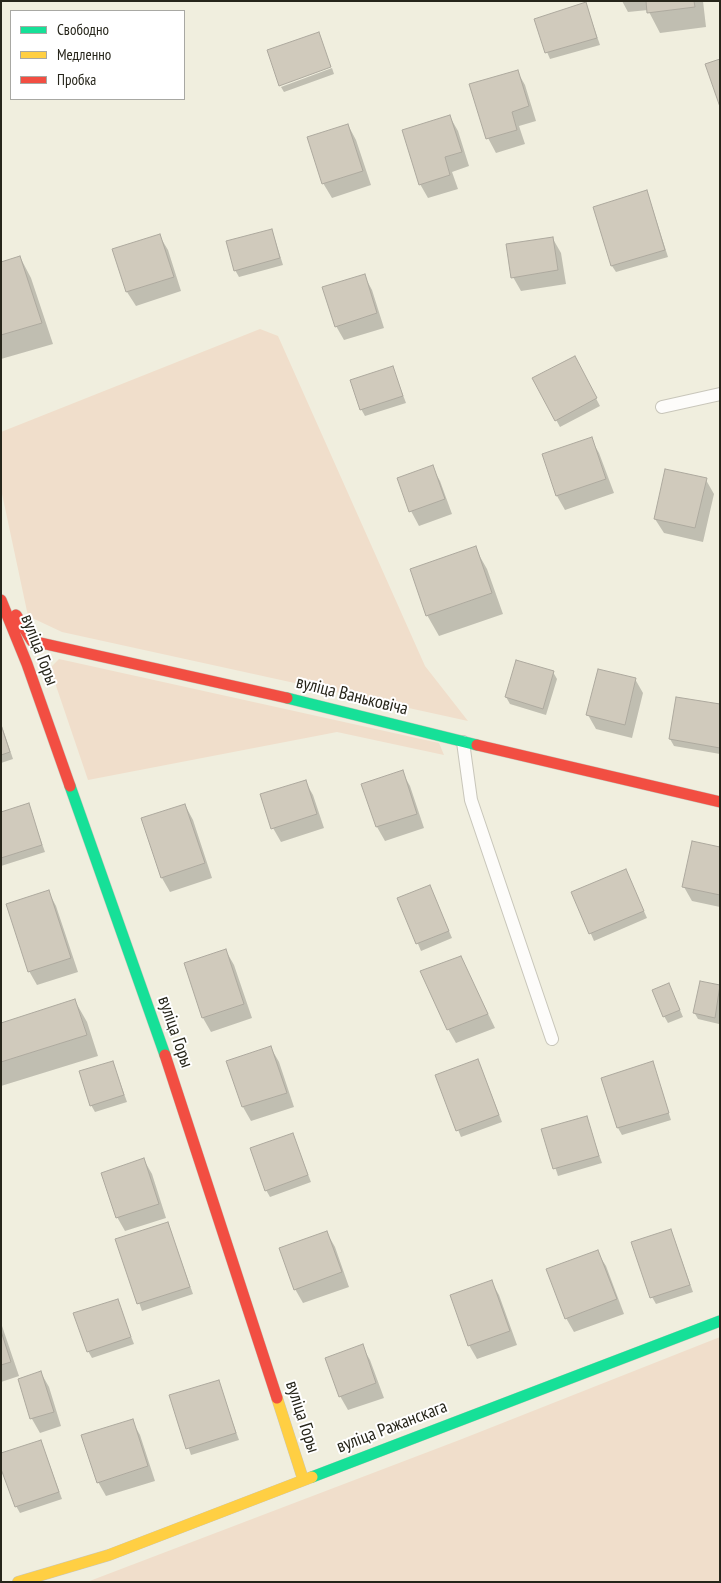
<!DOCTYPE html>
<html>
<head>
<meta charset="utf-8">
<style>
  body { margin:0 }
  #map { position:relative; width:721px; height:1583px; overflow:hidden; background:#f0eede; font-family:"PT Sans Narrow",sans-serif }
  canvas { display:block }
  .frame { position:absolute; inset:0; border:2px solid #26251a; pointer-events:none }
  .legend { position:absolute; left:10px; top:10px; width:175px; height:90px; box-sizing:border-box; background:#fff; border:1px solid #a8a8a3; margin:0; padding:6px 9px; list-style:none; font-size:15px; color:#26251a }
  .legend li { display:flex; align-items:center; gap:10px; height:25px }
  .legend b { width:25px; border:1px solid #a8a8a3 }
</style>
</head>
<body>
<div id="map">
<canvas width="721" height="1583"></canvas>
<div class="frame"></div>
<ul class="legend">
<li><b style="height:6px;background:#16e098"></b>Свободно</li>
<li><b style="height:6px;background:#ffcf43"></b>Медленно</li>
<li><b style="height:6px;background:#f24e42"></b>Пробка</li>
</ul>
</div>
<script>
const c = document.querySelector('canvas').getContext('2d');
c.lineJoin = 'round';
function paint(path, color) { c.fillStyle = color; c.fill(path, 'evenodd'); }
const shape = rows => new Path2D(rows.map(r => 'M' + r).join(''));
function trace(path, color, width, dash) { c.strokeStyle = color; c.lineWidth = width; c.lineCap = dash ? 'butt' : 'round'; c.setLineDash(dash || []); c.stroke(path); }
function drawText(font, color, halo, rows, align = 'center') {
  c.font = font + ' "PT Sans Narrow",sans-serif'; c.lineWidth = 4; c.setLineDash([]); c.textBaseline = 'middle'; c.strokeStyle = halo; c.fillStyle = color; for (const [text, x, y, turn = 0] of rows) {
    c.save(); c.translate(x, y); c.rotate((+turn || 0) * Math.PI / 180); c.textAlign = isNaN(turn) ? turn : align; if (halo) c.strokeText(text, 0, 0); c.fillText(text, 0, 0); c.restore();
  }
}
paint(shape([
  [260,329,278,336,425,666,468,721,62,632,28,616,1,489,1,432],
  [59,659,439,743,444,755,337,732,88,780,50,668],
  [720,1337,720,1582,87,1582,462,1439]
]), '#f0decb');
paint(shape([
  [622,1,703,1,706,27,660,33,648,10,628,12],
  [586,4,600,45,550,59,547,52],
  [332,68,334,74,284,92,281,87],
  [517,71,525,85,536,121,519,126,525,144,496,153,488,138],
  [450,117,458,131,469,166,452,172,458,189,428,198,420,184],
  [348,125,356,140,371,185,332,198,323,183],
  [647,191,668,257,616,272,612,266],
  [272,230,283,265,239,277,235,270],
  [159,235,168,250,181,291,136,306,127,292],
  [553,239,561,253,566,284,521,291,513,277],
  [20,257,31,278,53,344,1,359,1,264],
  [364,275,372,290,384,328,344,340,336,326],
  [578,364,600,406,560,427,534,379],
  [393,368,406,403,365,416,361,409],
  [591,439,599,453,614,493,565,510,557,496,543,455],
  [432,467,440,481,452,514,419,526,411,511],
  [706,480,714,494,703,542,664,533,655,519],
  [475,548,487,569,503,614,439,636,427,615],
  [553,672,557,679,546,715,510,704,506,697],
  [635,679,643,693,632,738,596,729,588,715],
  [720,706,720,754,674,746,670,739],
  [1,723,13,759,1,763],
  [402,772,410,786,424,828,385,841,377,827,363,785],
  [305,781,313,795,324,828,281,842,273,828],
  [28,804,45,852,1,866,1,813],
  [185,805,193,820,212,878,170,892,162,878],
  [720,848,720,907,692,901,684,887],
  [626,870,647,918,594,941,573,892],
  [430,886,452,938,421,951,399,899],
  [48,891,56,906,78,972,37,985,29,971],
  [226,951,234,965,252,1018,211,1032,203,1018,186,964],
  [461,958,495,1028,456,1043,448,1029],
  [720,987,719,1024,698,1019,694,1012],
  [672,991,683,1017,668,1023,664,1016],
  [75,1001,87,1022,98,1056,1,1086,1,1024],
  [271,1048,279,1062,294,1107,251,1121,243,1107,228,1062],
  [478,1060,502,1122,461,1137,436,1076],
  [113,1062,127,1102,95,1112,91,1105],
  [652,1062,671,1120,622,1135,618,1128],
  [586,1118,602,1163,558,1176,543,1130],
  [293,1135,311,1182,270,1197,266,1190],
  [144,1160,152,1174,166,1218,125,1231,117,1217],
  [168,1224,193,1294,142,1311,117,1240],
  [671,1230,693,1292,656,1304,652,1297],
  [327,1233,335,1247,349,1287,303,1303,295,1289],
  [597,1252,606,1266,624,1314,574,1332,566,1318],
  [491,1281,499,1295,517,1345,477,1359,469,1345],
  [117,1300,134,1344,92,1358,88,1351],
  [1,1323,19,1376,1,1382],
  [362,1346,370,1360,384,1398,348,1410,340,1396],
  [41,1373,49,1387,61,1426,40,1433,32,1419,19,1380],
  [218,1381,239,1440,191,1455,171,1396],
  [132,1421,140,1435,155,1481,106,1496,98,1482],
  [41,1441,62,1499,20,1513,16,1506]
]), '#0003');
const building = shape([
  [646,1,694,1,695,7,647,13,646,1],
  [586,2,597,38,545,53,534,19,586,2],
  [319,32,331,67,279,86,267,50,319,32],
  [720,59,720,107,705,64,720,59],
  [518,70,529,106,512,112,517,130,486,139,469,84,518,70],
  [450,115,462,152,445,157,450,175,419,185,402,130,450,115],
  [348,124,363,171,322,184,307,137,348,124],
  [647,190,665,250,611,266,593,207,647,190],
  [272,229,280,258,234,271,226,241,272,229],
  [160,234,174,277,126,292,112,249,160,234],
  [553,237,558,270,511,278,506,244,553,237],
  [20,256,42,323,1,335,1,262,20,256],
  [365,274,377,313,335,327,322,287,365,274],
  [575,356,597,398,555,421,532,378,575,356],
  [393,366,403,396,360,410,350,380,393,366],
  [592,437,606,479,556,496,542,454,592,437],
  [433,465,445,499,409,512,397,478,433,465],
  [665,469,707,478,695,528,654,519,665,469],
  [476,546,492,593,426,616,410,569,476,546],
  [516,660,554,671,543,709,505,697,516,660],
  [598,669,636,678,625,725,586,715,598,669],
  [676,697,720,704,720,748,669,739,676,697],
  [1,725,10,752,1,755,1,725],
  [403,770,417,814,376,827,361,784,403,770],
  [306,780,317,814,271,829,260,794,306,780],
  [29,803,42,845,1,858,1,812,29,803],
  [185,804,205,863,161,878,141,818,185,804],
  [692,841,720,847,720,895,682,887,692,841],
  [626,869,644,911,589,934,571,892,626,869],
  [430,885,449,931,416,944,397,898,430,885],
  [49,890,71,958,28,972,6,904,49,890],
  [226,949,244,1004,202,1018,184,963,226,949],
  [461,956,488,1014,447,1030,420,971,461,956],
  [700,981,720,985,715,1018,693,1013,700,981],
  [669,983,680,1010,663,1017,652,990,669,983],
  [75,999,87,1035,1,1062,1,1023,75,999],
  [271,1046,287,1093,242,1107,226,1061,271,1046],
  [478,1059,499,1115,456,1131,435,1075,478,1059],
  [113,1061,124,1095,90,1106,79,1071,113,1061],
  [653,1061,669,1113,617,1128,601,1078,653,1061],
  [587,1116,599,1156,553,1169,541,1129,587,1116],
  [293,1133,308,1175,265,1191,250,1148,293,1133],
  [144,1158,159,1204,116,1218,101,1173,144,1158],
  [168,1222,190,1287,137,1304,115,1239,168,1222],
  [671,1229,690,1285,650,1298,631,1242,671,1229],
  [327,1231,342,1272,294,1290,279,1248,327,1231],
  [598,1250,617,1299,565,1319,546,1269,598,1250],
  [492,1280,510,1331,468,1346,450,1295,492,1280],
  [118,1299,131,1337,87,1352,73,1313,118,1299],
  [1,1331,11,1362,1,1365,1,1331],
  [363,1344,376,1383,339,1397,325,1358,363,1344],
  [41,1371,54,1412,30,1419,18,1379,41,1371],
  [219,1380,236,1433,186,1449,169,1395,219,1380],
  [133,1419,148,1466,97,1483,81,1435,133,1419],
  [41,1440,59,1492,15,1507,1,1469,1,1453,41,1440]
]);
paint(building, '#d0cabc');
trace(building, '#ada99e', 1);
const lane = shape([
  [662,407,720,394],
  [463,742,471,800,552,1039]
]);
const fast = shape([
  [287,698,477,745],
  [70,786,165,1055],
  [312,1477,720,1321]
]);
const slow = shape([
  [277,1398,303,1479],
  [18,1582,109,1555,312,1477]
]);
const jam = shape([
  [1,600,27,664,70,786],
  [16,615,32,641,287,698],
  [477,745,720,802],
  [165,1055,277,1398]
]);
trace(lane, '#c8c6ba', 14);
trace(fast, '#c8c6ba', 12);
trace(slow, '#c8c6ba', 12);
trace(jam, '#c8c6ba', 12);
trace(lane, '#fdfcfa', 12);
trace(fast, '#16e098', 11);
trace(slow, '#ffcf43', 11);
trace(jam, '#f24e42', 11);
drawText('18px', '#26251a', '#fff', [
  ["вуліца Горы",39,650,69],
  ["вуліца Ваньковіча",352,696,14],
  ["вуліца Горы",175,1032,71],
  ["вуліца Горы",302,1417,72],
  ["вуліца Ражанскага",392,1427,-21]
]);
</script>
</body>
</html>
